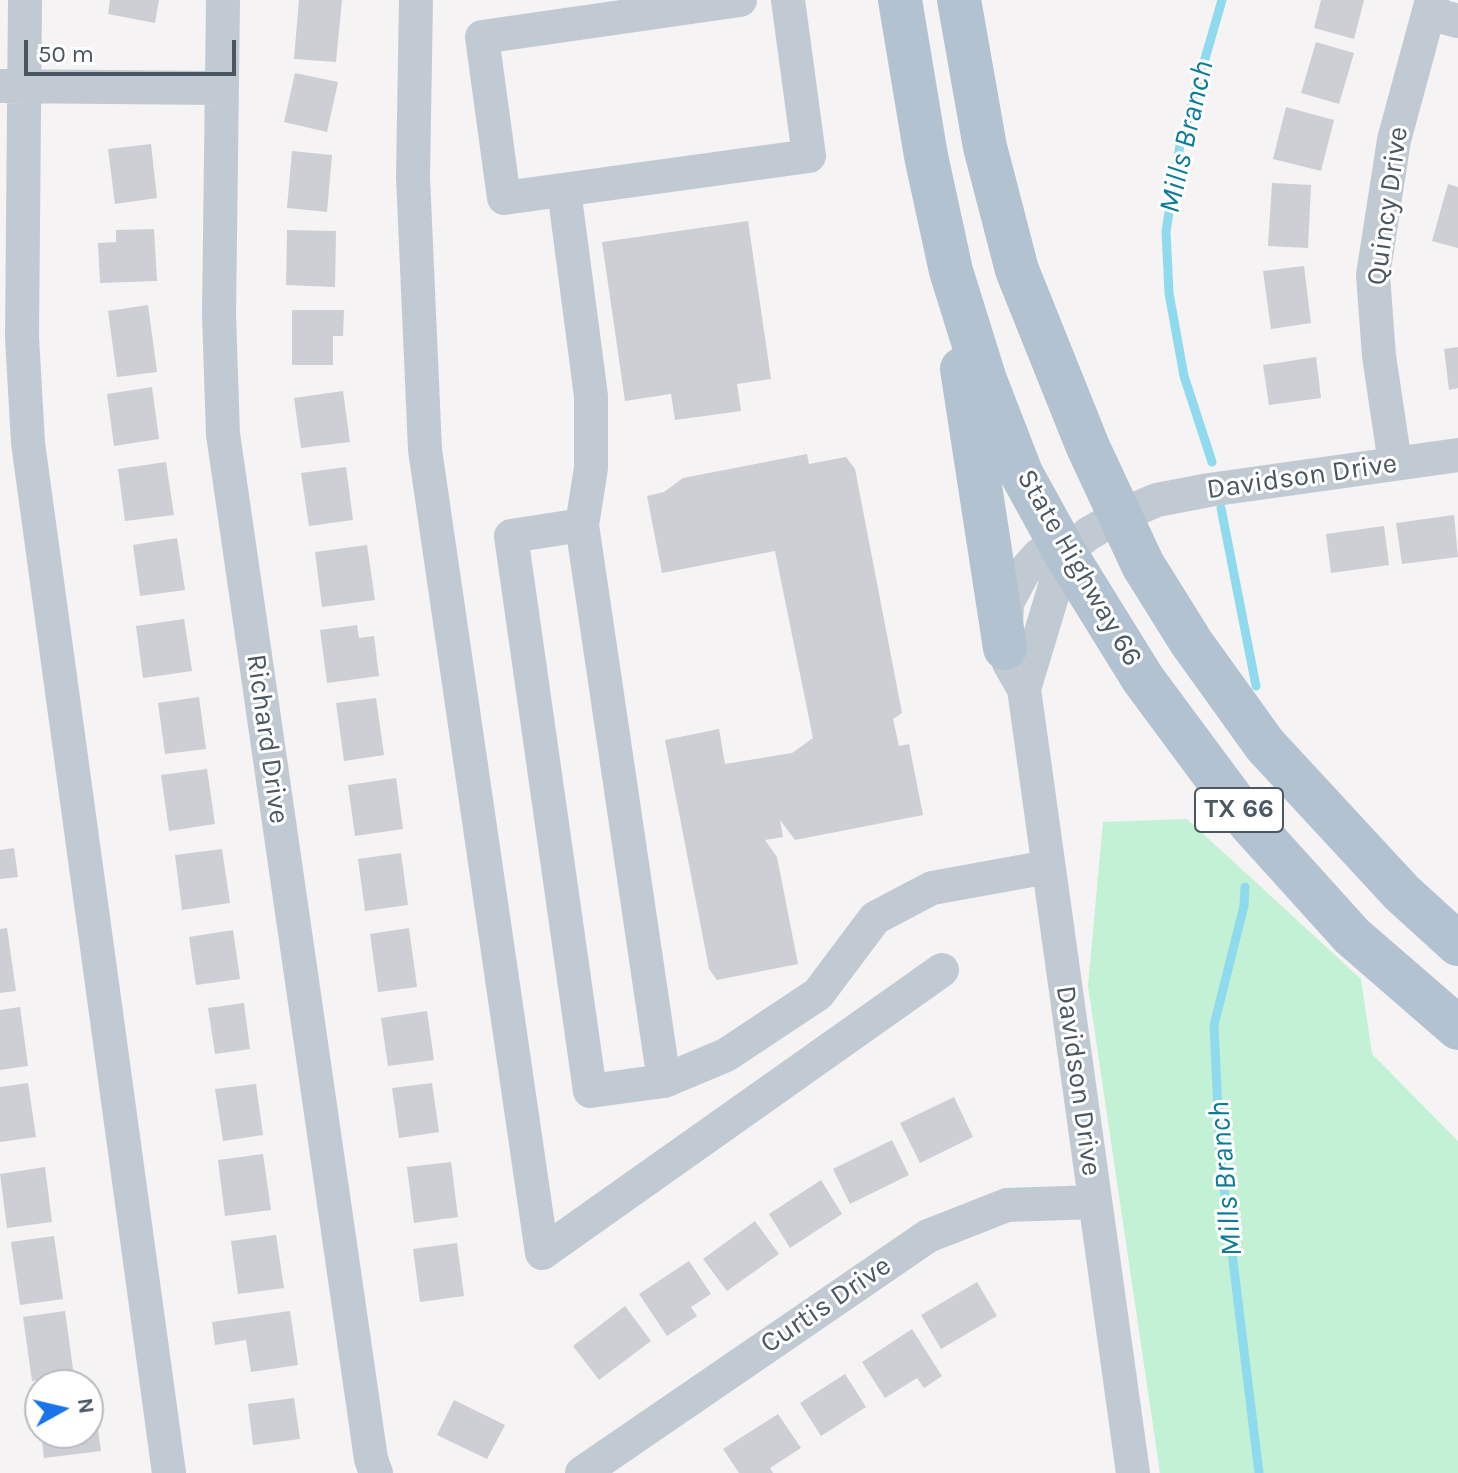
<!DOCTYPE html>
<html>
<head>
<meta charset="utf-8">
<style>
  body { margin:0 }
  #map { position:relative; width:1458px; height:1473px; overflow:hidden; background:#f5f3f3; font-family:Karla,sans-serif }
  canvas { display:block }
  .north { position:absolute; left:24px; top:1369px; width:80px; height:80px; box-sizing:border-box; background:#fff; border:2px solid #b7bbc0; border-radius:50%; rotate:82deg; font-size:22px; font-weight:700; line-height:32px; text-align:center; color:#4a5661 }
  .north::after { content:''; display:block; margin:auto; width:28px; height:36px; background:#1a73e8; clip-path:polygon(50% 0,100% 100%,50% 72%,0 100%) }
  .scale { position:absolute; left:24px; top:40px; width:212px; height:36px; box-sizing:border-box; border:4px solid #4a5661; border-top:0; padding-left:10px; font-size:24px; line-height:28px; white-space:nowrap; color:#4a5661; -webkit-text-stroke:6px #fff; paint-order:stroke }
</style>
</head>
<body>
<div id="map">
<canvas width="1458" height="1473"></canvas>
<div class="north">N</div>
<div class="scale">50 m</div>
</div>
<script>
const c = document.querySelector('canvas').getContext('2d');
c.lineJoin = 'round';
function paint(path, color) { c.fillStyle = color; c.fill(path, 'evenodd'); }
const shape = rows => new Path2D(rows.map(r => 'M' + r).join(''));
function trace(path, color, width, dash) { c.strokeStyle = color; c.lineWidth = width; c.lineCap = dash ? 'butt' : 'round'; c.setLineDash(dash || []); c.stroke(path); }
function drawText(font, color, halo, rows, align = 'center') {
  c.font = font + ' Karla,sans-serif'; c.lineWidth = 6; c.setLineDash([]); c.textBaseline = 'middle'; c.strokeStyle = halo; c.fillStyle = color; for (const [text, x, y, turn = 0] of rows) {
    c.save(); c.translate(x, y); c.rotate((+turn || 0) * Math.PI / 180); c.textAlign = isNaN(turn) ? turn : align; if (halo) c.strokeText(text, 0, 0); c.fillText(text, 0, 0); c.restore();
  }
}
paint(shape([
  [1187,819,1361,979,1372,1054,1458,1141,1458,1473,1160,1473,1088,986,1103,822]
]), '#c3f1d5');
trace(shape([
  [1212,462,1184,376,1169,293,1166,231,1180,145,1222,0],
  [1221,508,1256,686],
  [1245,887,1244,906,1214,1025,1220,1155,1259,1473]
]), '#90daee', 9);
paint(shape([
  [110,0,159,0,155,23,108,14],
  [299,0,342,0,336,62,294,59],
  [1321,0,1364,0,1354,39,1314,28],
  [1316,42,1354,53,1339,104,1301,93],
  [295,73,338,82,327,132,284,122],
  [1286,107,1334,120,1321,171,1273,159],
  [151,144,157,198,115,204,108,149],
  [292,151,332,155,327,212,287,208],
  [1272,183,1311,185,1308,248,1268,246],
  [1448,184,1458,187,1458,248,1432,241],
  [748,221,771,379,737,384,741,411,675,420,671,394,625,401,602,242],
  [154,229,157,281,100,283,98,243,116,242,116,230],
  [287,230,336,231,335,287,286,285],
  [1304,266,1311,323,1271,329,1263,271],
  [148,305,157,372,117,377,108,311],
  [292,310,344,310,343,336,333,336,333,365,292,365],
  [1458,347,1458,388,1449,390,1444,349],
  [1316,357,1321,398,1269,405,1263,365],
  [152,387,159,439,114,446,107,394],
  [343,391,350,442,301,448,294,398],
  [807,454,809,464,846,457,855,469,902,713,893,719,899,746,909,744,923,815,795,840,780,820,783,837,765,840,777,857,798,964,717,980,709,969,665,740,719,729,725,764,792,753,813,738,775,551,662,573,647,496,664,492,683,478],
  [166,462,174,515,125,521,118,469],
  [346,467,353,520,309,526,301,473],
  [1454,515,1458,557,1402,564,1396,523],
  [1384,526,1389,565,1331,573,1326,534],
  [177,538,185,590,140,596,133,545],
  [367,545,375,600,322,607,315,552],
  [184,619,192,671,143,678,136,626],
  [357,625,359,638,374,636,379,676,327,683,320,630],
  [199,697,206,749,165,754,158,703],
  [376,698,384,755,344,761,336,703],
  [207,769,215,824,169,831,161,775],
  [396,778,403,829,355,836,348,785],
  [14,848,18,877,0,879,0,850],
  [222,849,230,903,182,910,175,855],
  [401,853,408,905,365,911,358,859],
  [7,928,16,991,0,993,0,929],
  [409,928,417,987,378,992,370,934],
  [233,930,240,979,196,985,189,937],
  [244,1003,250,1049,215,1054,208,1008],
  [20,1007,28,1066,0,1070,0,1010],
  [427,1011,434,1060,388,1066,381,1018],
  [28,1083,36,1137,0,1142,0,1087],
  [432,1083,439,1132,399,1138,392,1088],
  [256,1084,263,1135,223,1141,215,1089],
  [954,1097,973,1137,920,1163,900,1123],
  [892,1140,909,1175,850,1204,833,1169],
  [263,1154,271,1210,225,1216,218,1160],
  [451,1162,458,1217,414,1223,407,1167],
  [45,1167,52,1222,7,1228,0,1174],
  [821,1180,842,1214,790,1248,769,1214],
  [755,1221,779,1254,727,1291,703,1259],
  [276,1235,284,1288,238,1294,231,1241],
  [54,1236,63,1299,20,1305,11,1242],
  [457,1243,464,1296,420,1302,413,1249],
  [689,1261,711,1294,691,1307,697,1316,667,1336,639,1294],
  [977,1282,997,1316,941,1349,921,1315],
  [625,1306,651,1341,599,1380,573,1346],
  [65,1311,74,1376,32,1381,23,1317],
  [290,1311,298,1365,251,1372,246,1340,215,1345,212,1322],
  [912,1329,942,1376,924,1388,917,1378,885,1398,862,1362],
  [845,1374,866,1407,821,1436,800,1403],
  [294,1398,300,1439,253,1445,248,1404],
  [454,1400,505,1425,487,1459,437,1435],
  [94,1402,101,1451,44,1458,41,1433,88,1433,88,1403],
  [778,1414,801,1448,770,1468,773,1473,739,1473,723,1449]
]), '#cdcfd5');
trace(shape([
  [25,0,22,337,28,443,169,1473],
  [223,0,219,315,223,434,371,1459,376,1473],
  [416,0,413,176,425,450,542,1253,942,970],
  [740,0,482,37,504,198,809,156,788,0],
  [1429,13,1458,21],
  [0,86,220,88],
  [564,190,591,396,591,468,582,525,511,536,590,1091,664,1081,726,1055,818,994,875,918,932,888,1048,867],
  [1395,463,1379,356,1373,275,1394,140,1432,0],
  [582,525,664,1081],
  [1065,553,1039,555,1023,573,1007,603,1005,648,1009,663,1024,689,1133,1473],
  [1024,689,1065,553,1088,534,1119,516,1157,500,1209,490,1458,455],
  [582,1473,928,1236,1007,1205,1095,1202]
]), '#c1cad2', 34);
trace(shape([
  [900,0,926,156,951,271,985,380,1021,473,1065,553,1143,679,1249,822,1352,936,1458,1028],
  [959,0,985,147,1017,270,1088,447,1143,565,1191,642,1265,745,1402,893,1458,944],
  [962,369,1005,648]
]), '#b3c2d1', 44);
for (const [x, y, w] of [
  [1239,810,88]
]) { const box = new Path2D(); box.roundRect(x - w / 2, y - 22, w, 44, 6); c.fillStyle = '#fff'; c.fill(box); trace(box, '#4a5661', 2); }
drawText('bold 26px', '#4a5661', null, [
  ["TX 66",1239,810]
]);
drawText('28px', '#4a5661', '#fff', [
  ["Quincy Drive",1388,206,-82],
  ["Davidson Drive",1302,477,-8],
  ["State Highway 66",1079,568,60],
  ["Richard Drive",267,739,82],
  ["Davidson Drive",1078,1081,82],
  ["Curtis Drive",826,1305,-34]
]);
drawText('italic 30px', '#0c7c9b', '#fff', [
  ["Mills Branch",1187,137,-77],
  ["Mills Branch",1226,1179,-95]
]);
</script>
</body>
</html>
